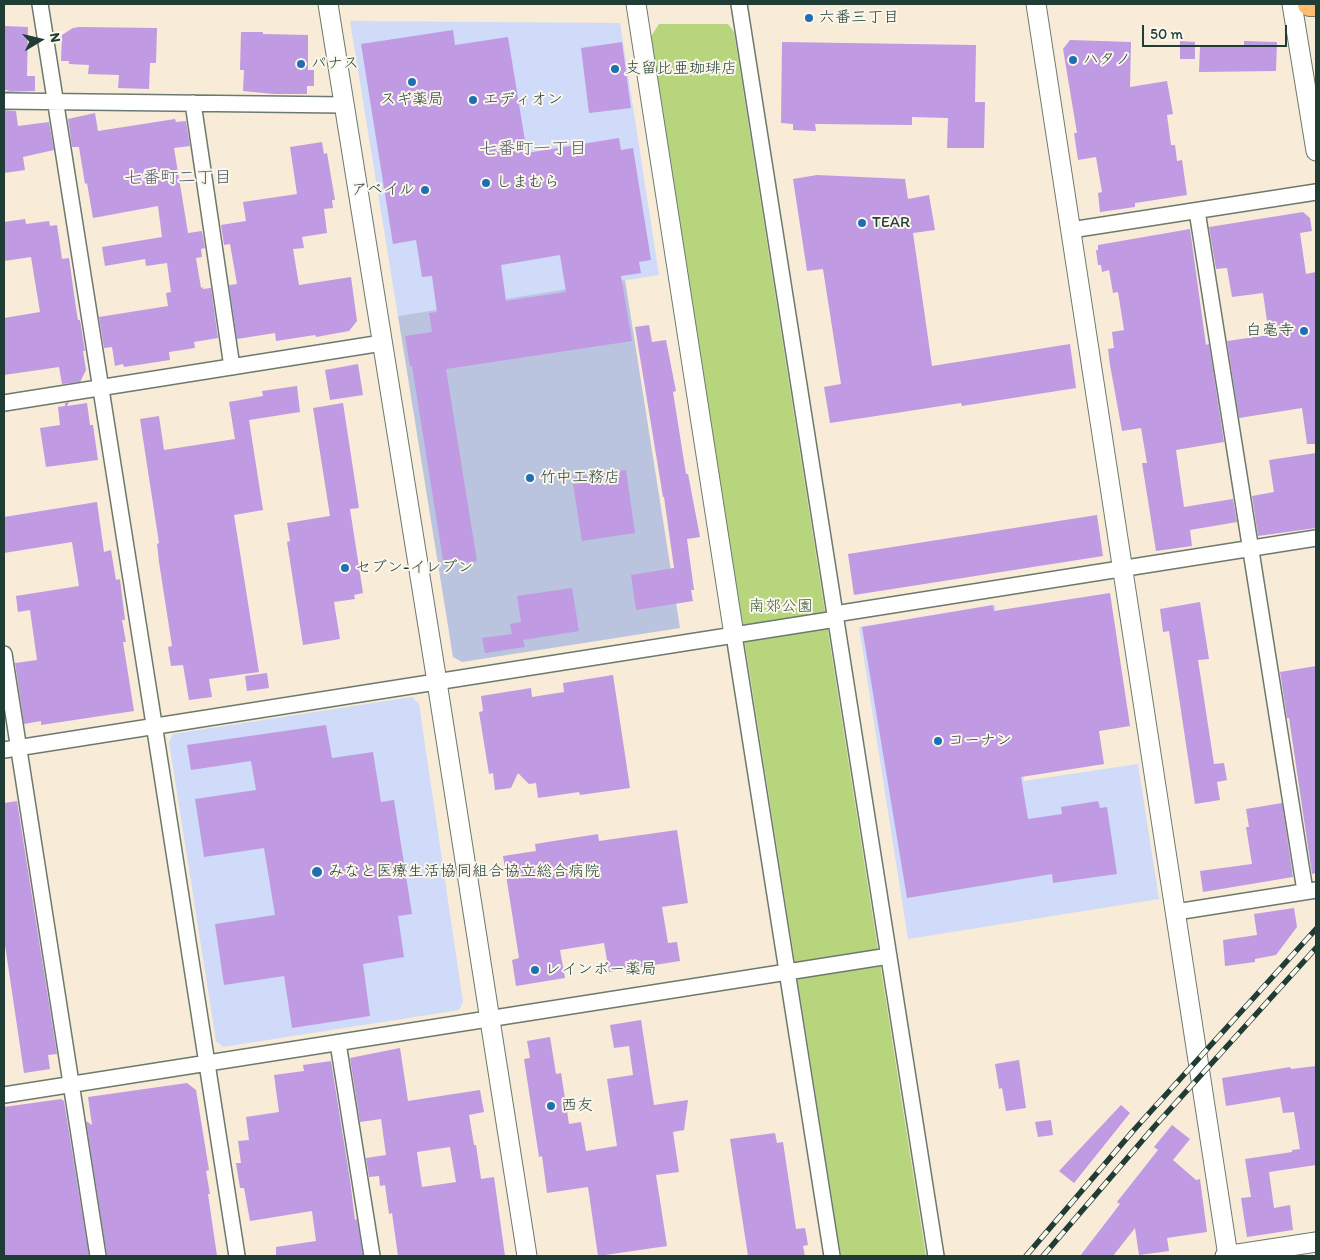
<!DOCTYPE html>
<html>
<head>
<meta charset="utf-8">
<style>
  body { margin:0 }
  #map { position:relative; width:1320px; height:1260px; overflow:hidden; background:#f8ebd7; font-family:Itim,sans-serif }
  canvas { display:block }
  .frame { position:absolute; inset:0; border:5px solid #1f3d34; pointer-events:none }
  .north { position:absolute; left:15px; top:15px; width:50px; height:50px; -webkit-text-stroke:4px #fbf7ec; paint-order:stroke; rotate:81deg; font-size:14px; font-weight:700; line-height:20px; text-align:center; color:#1f3d34 }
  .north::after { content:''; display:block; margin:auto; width:18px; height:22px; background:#1f3d34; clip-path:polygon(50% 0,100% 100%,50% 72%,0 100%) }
  .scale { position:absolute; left:1142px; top:25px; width:145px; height:22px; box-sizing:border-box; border:2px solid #1f3d34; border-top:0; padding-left:6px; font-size:15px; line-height:18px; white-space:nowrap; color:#1f3d34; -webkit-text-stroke:4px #fbf7ec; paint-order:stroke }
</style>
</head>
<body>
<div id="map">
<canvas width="1320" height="1260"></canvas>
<div class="frame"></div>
<div class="north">N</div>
<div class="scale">50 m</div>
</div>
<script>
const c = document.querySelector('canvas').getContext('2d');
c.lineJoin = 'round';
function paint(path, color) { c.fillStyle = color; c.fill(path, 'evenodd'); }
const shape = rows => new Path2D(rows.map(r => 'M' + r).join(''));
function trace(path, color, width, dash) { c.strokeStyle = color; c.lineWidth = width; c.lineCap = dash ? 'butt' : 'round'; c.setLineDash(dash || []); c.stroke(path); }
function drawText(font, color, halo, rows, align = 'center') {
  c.font = font + ' Itim,"Klee One",sans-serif'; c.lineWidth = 4; c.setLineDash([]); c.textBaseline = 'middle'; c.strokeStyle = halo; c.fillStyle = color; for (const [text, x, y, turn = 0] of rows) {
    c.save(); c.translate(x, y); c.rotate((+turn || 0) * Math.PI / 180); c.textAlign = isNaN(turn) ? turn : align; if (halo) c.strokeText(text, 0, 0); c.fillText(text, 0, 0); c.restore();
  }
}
paint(shape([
  [350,21,620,23,659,275,398,316],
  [995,605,1024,781,1138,764,1159,899,908,939,859,627],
  [412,697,419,704,463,1002,459,1010,223,1047,216,1041,169,742,173,734]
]), '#d0daf9');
paint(shape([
  [625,280,680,628,462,662,453,657,398,316]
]), '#bac4de');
paint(shape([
  [659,24,728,24,734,32,926,1256,841,1256,650,38]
]), '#b7d57c');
paint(shape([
  [4,26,28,27,27,76,35,76,35,91,4,92,10,90,4,90],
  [79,27,157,28,156,63,150,63,149,89,118,88,119,75,88,74,89,65,69,64,69,61,61,61,62,35,73,28],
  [453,30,455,45,508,37,527,153,619,138,621,150,633,148,651,260,639,262,641,273,621,276,632,341,446,369,477,561,444,566,412,366,410,366,405,336,432,332,429,313,437,312,432,276,422,277,416,240,393,244,361,44],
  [560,255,566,292,506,301,501,265],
  [241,32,263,32,263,34,308,35,308,70,314,70,314,86,307,86,307,94,274,94,243,91,244,70,240,70],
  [1070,40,1131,42,1130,87,1167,81,1173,114,1167,115,1171,145,1175,145,1177,161,1182,160,1187,195,1135,203,1135,207,1100,212,1098,193,1102,192,1096,157,1078,160,1074,133,1077,133,1063,49],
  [1180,41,1195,42,1195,59,1180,59],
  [1244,41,1277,42,1276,71,1199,72,1200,46,1244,47],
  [622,42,631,108,589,113,581,48],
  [782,42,976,45,975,102,985,102,984,148,947,148,948,118,912,117,912,125,815,124,816,131,793,130,793,124,781,123],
  [4,110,16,111,18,126,49,122,54,150,23,157,25,170,4,173],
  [95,113,98,131,175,119,176,122,186,121,190,146,174,148,188,233,202,231,205,248,201,249,202,257,196,258,201,288,203,287,203,289,211,288,218,338,194,342,195,348,169,352,170,360,124,367,123,364,115,366,112,347,104,348,99,317,168,306,166,293,171,292,167,263,146,266,145,259,105,266,102,247,162,237,158,206,93,218,87,183,85,184,79,147,72,147,68,119],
  [322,142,324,154,327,153,335,200,332,200,333,208,324,209,327,233,302,237,304,248,293,249,299,285,351,277,357,321,349,331,316,337,315,335,276,341,275,333,237,339,229,285,237,284,230,244,224,245,221,225,246,221,243,202,297,194,290,147],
  [817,175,905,179,908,199,929,195,935,230,913,233,932,366,1070,344,1076,388,962,406,961,403,830,423,824,387,841,384,823,269,807,271,793,179],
  [1303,212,1310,218,1312,231,1300,233,1306,274,1316,272,1316,444,1307,444,1302,408,1239,418,1227,341,1269,335,1263,293,1232,297,1227,268,1216,269,1209,227],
  [25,219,26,224,49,221,50,226,57,225,62,259,69,258,76,308,78,320,80,320,85,351,83,351,86,370,80,382,62,384,59,367,4,375,4,318,40,312,31,257,4,261,4,222],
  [1190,229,1206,345,1209,344,1224,442,1176,450,1184,507,1233,499,1237,522,1190,530,1192,546,1156,551,1142,463,1147,463,1141,428,1122,431,1110,365,1108,349,1114,348,1112,332,1124,330,1118,292,1113,293,1109,270,1102,272,1101,265,1098,265,1096,250,1098,250,1098,245],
  [649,325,652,342,666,340,676,391,673,392,686,474,688,474,700,537,687,539,694,590,691,590,693,601,636,610,631,575,674,568,664,497,663,497,635,327],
  [358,364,363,395,330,400,325,370],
  [297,386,300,412,249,420,263,510,234,515,259,672,209,679,212,697,189,700,183,665,171,666,168,647,172,646,159,562,157,544,159,543,140,419,159,416,164,450,235,439,229,402,263,396,262,391],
  [69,402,67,406,87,403,90,425,93,425,98,460,46,467,40,428,60,425,58,407,65,406,65,403],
  [343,403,359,508,350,509,363,593,354,595,355,599,334,602,340,639,303,645,290,561,287,542,290,541,287,523,330,516,313,408],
  [1316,453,1316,528,1258,536,1252,496,1274,492,1269,460],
  [626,470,635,533,582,541,572,478],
  [97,502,104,552,111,550,116,580,120,579,125,620,122,620,126,642,123,642,134,711,41,725,41,721,24,724,15,663,37,660,30,610,18,612,16,596,79,586,72,542,4,553,4,517],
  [1097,515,1103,556,854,595,848,554],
  [572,588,579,631,523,640,525,647,485,653,482,638,512,634,510,624,521,622,517,596],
  [1110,593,1130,726,1099,731,1104,764,1021,777,1028,819,1062,814,1061,807,1098,801,1100,808,1107,807,1117,874,1053,883,1052,874,907,898,862,627,993,605,994,611],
  [1200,602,1209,659,1198,660,1214,764,1224,763,1227,780,1217,782,1220,800,1195,804,1169,631,1163,632,1160,609],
  [1316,666,1316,873,1312,874,1289,718,1287,718,1280,672],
  [267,673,269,688,247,691,245,676],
  [613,675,630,788,580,795,579,792,538,798,536,783,529,784,518,773,511,788,495,790,493,773,489,774,479,712,483,711,481,696,531,688,532,697,564,692,563,683],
  [326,725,332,758,373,752,381,802,394,800,412,914,398,916,404,957,363,964,370,1016,292,1028,284,976,224,985,215,924,275,915,264,848,204,857,195,799,256,790,251,761,191,770,187,745],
  [17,801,57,1054,48,1055,50,1069,24,1073,4,938,4,803],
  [1282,803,1293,877,1203,892,1200,871,1252,864,1246,827,1249,827,1246,809],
  [677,830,688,903,662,907,668,943,677,942,680,961,609,972,604,943,560,950,565,978,516,986,512,960,519,958,503,856,536,851,535,844,598,834,599,841],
  [1294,908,1297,927,1276,955,1255,959,1255,962,1225,966,1223,940,1257,935,1254,914],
  [641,1020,654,1105,688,1100,684,1130,673,1132,679,1172,656,1175,667,1246,598,1256,588,1187,547,1193,542,1156,539,1157,524,1059,530,1058,527,1041,550,1037,556,1074,561,1073,569,1124,581,1122,586,1151,617,1146,607,1079,633,1075,629,1046,614,1048,610,1025],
  [400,1048,408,1101,480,1090,484,1112,469,1115,474,1145,476,1145,481,1179,494,1177,505,1256,398,1256,392,1213,389,1214,385,1185,380,1186,379,1176,369,1177,366,1158,386,1155,381,1119,360,1122,350,1058],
  [450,1147,456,1182,422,1187,417,1152],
  [1019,1060,1026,1108,1006,1111,1002,1088,999,1089,995,1064],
  [331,1061,350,1180,355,1220,357,1219,363,1256,276,1256,276,1247,316,1241,312,1211,250,1221,244,1188,240,1188,236,1163,241,1163,238,1141,249,1140,246,1117,279,1112,274,1075,304,1071,303,1065],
  [1316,1066,1316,1165,1269,1172,1274,1208,1290,1205,1293,1230,1247,1237,1241,1198,1251,1197,1245,1159,1292,1152,1292,1150,1300,1149,1294,1112,1283,1113,1280,1097,1226,1106,1222,1078,1290,1067,1291,1069],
  [187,1083,196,1090,209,1170,206,1171,210,1194,208,1194,217,1256,107,1256,86,1121,92,1125,88,1097],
  [61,1099,64,1101,89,1256,4,1256,4,1107],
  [1121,1105,1130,1113,1074,1183,1059,1171],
  [1051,1120,1053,1135,1038,1137,1035,1122],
  [1172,1125,1190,1139,1173,1160,1196,1180,1200,1179,1207,1232,1167,1238,1169,1251,1139,1255,1135,1228,1113,1256,1080,1256,1120,1204,1117,1202,1158,1150,1154,1147],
  [775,1133,777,1143,783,1142,796,1229,805,1228,808,1245,803,1246,805,1256,748,1256,730,1139]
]), '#c09ae2');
const minor = shape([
  [40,4,160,762,237,1256],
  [739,4,936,1256],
  [4,101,344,105],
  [193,103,232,367],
  [1197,211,1305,891],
  [1071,230,1316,192],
  [4,403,382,343],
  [835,614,1316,538],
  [734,635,832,1256],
  [4,654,98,1256],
  [4,750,836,619],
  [1176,912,1316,890],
  [338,1043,372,1256],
  [4,1095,889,956]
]);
const tertiary = shape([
  [328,4,437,682,527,1256],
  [636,4,734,635],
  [1036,4,1228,1256],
  [1292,4,1316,151],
  [1225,1256,1316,1242]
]);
const primary = shape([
  [1310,4,1316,4]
]);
trace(minor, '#6b7a6d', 18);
trace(tertiary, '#6b7a6d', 21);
trace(primary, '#6b7a6d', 26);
trace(minor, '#fff', 15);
trace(tertiary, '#fff', 19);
trace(primary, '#febc70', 24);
const rail = shape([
  [1026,1256,1133,1131,1316,929],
  [1043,1256,1154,1127,1316,948]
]);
trace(rail, '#1f3d34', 5.5);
trace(rail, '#fbf7ec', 4, [11]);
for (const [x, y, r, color] of [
  [809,18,5,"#1f6fb2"],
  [1073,60,5,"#1f6fb2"],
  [301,64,5,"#1f6fb2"],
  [615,69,5,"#1f6fb2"],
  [412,82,5,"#1f6fb2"],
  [473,100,5,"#1f6fb2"],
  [486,183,5,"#1f6fb2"],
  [425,190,5,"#1f6fb2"],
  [862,223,5,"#1f6fb2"],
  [1304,331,5,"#1f6fb2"],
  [530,478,5,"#1f6fb2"],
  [345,568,5,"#1f6fb2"],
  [938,741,5,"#1f6fb2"],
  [317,872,6,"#1f6fb2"],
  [535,970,5,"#1f6fb2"],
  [551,1106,5,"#1f6fb2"]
]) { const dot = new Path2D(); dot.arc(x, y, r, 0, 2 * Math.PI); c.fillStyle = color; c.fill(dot); trace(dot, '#fbf7ec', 2); }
drawText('16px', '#1f3d34', '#fbf7ec', [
  ["六番三丁目",819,18],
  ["ハタノ",1083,60],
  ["パナス",311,64],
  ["支留比亜珈琲店",625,69],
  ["スギ薬局",412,100,"center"],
  ["エディオン",483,100],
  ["しまむら",496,183],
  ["アベイル",415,190,"right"],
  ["TEAR",872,223],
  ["白毫寺",1294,331,"right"],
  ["竹中工務店",540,478],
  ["セブン-イレブン",355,568],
  ["コーナン",948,741],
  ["みなと医療生活協同組合協立総合病院",328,872],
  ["レインボー薬局",545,970],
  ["西友",561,1106]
], 'left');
drawText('16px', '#3d5b42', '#fbf7ec', [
  ["南郊公園",781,607]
]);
drawText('18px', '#575e71', '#fbf7ec', [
  ["七番町一丁目",533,149],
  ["七番町二丁目",178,178]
]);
</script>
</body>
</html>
